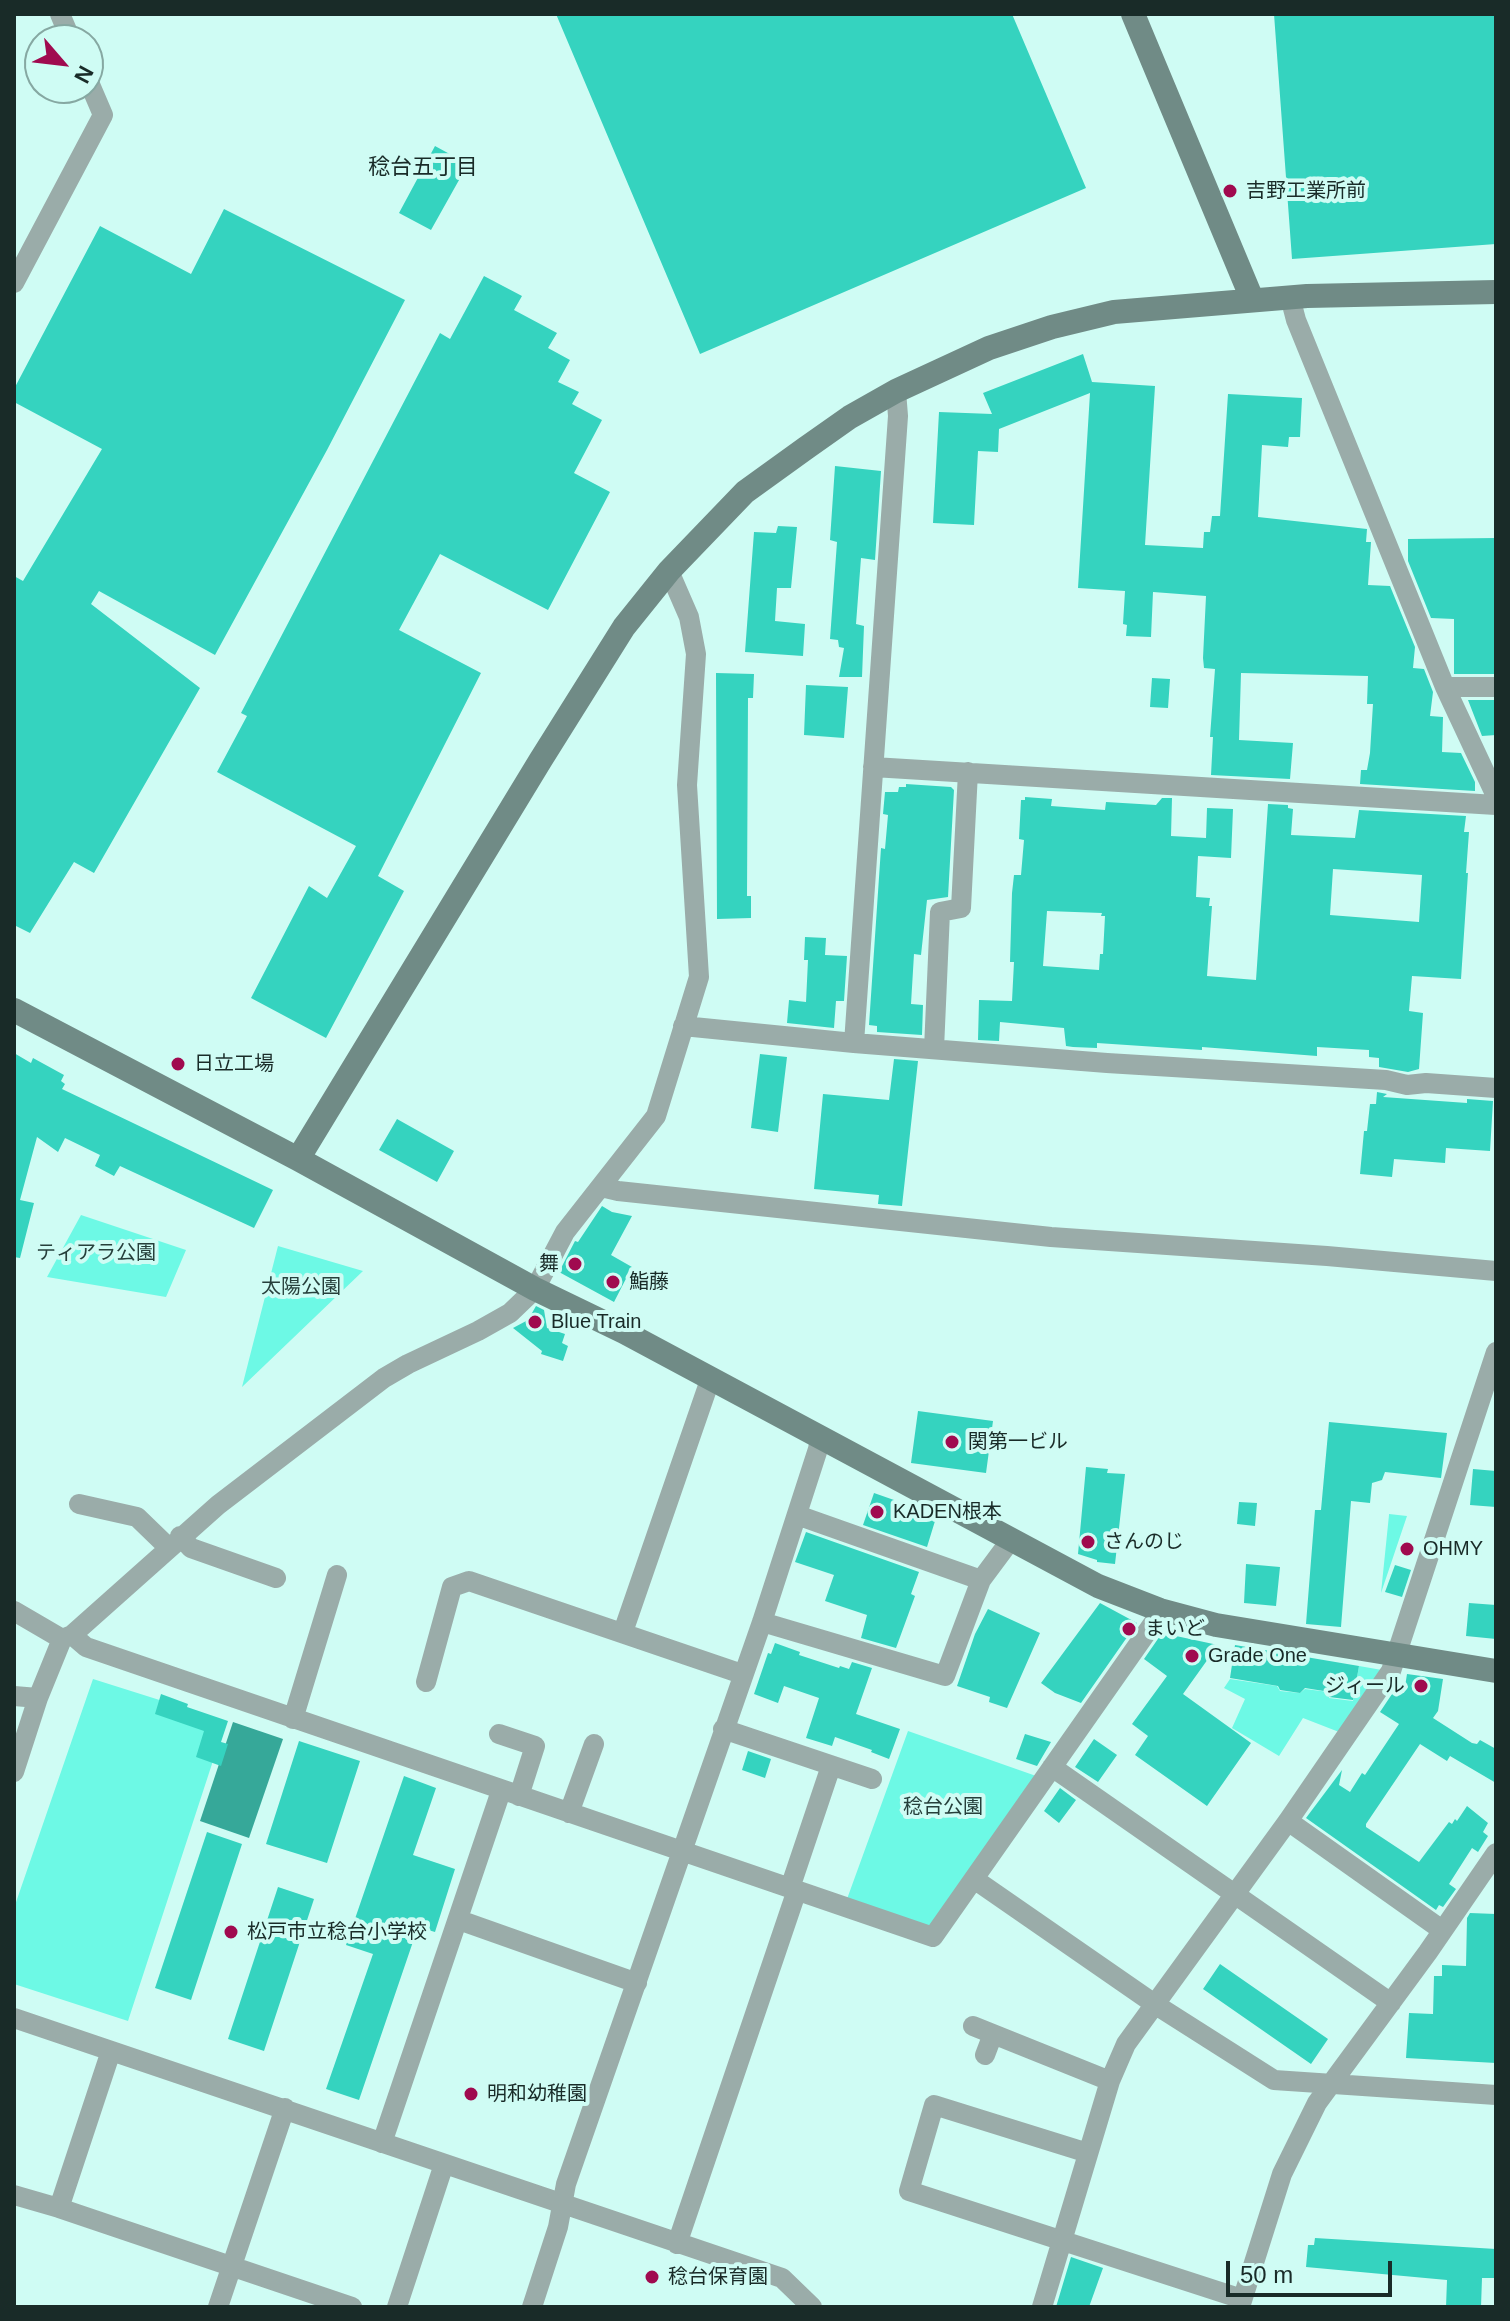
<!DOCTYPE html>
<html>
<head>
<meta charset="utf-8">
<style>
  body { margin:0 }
  #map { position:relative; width:1510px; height:2321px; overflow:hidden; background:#cffcf4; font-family:Helvetica,sans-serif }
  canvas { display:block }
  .frame { position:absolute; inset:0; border:16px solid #192b28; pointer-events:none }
  .north { position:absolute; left:24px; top:24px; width:80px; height:80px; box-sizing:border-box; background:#cffcf4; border:2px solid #86a8a2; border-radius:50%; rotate:118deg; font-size:22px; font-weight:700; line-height:32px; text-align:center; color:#192b28 }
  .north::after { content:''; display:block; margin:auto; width:28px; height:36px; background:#a00a4f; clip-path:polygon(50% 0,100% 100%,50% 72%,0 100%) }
  .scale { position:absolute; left:1226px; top:2261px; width:166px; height:36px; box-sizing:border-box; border:4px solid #192b28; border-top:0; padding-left:10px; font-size:24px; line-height:28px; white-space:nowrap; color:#192b28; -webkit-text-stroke:6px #cffcf4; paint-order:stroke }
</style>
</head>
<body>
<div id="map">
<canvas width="1510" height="2321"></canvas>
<div class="frame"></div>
<div class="north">N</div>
<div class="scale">50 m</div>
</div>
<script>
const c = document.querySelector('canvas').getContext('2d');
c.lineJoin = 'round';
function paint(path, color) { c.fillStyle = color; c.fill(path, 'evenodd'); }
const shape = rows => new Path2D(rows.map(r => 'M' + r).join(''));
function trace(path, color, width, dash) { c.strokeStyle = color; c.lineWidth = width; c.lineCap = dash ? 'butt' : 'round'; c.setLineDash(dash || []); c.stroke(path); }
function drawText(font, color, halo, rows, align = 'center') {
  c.font = font + ' Helvetica,"Noto Sans JP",sans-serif'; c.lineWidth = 8; c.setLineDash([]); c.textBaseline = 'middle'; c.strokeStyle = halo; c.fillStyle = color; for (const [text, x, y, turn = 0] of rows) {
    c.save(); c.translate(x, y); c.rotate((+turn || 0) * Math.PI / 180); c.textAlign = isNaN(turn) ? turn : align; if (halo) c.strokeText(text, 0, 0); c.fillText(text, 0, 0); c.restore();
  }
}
paint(shape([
  [81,1215,186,1250,166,1297,47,1277],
  [278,1246,363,1271,242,1387],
  [1389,1514,1407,1516,1381,1593,1389,1515],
  [1359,1666,1382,1670,1339,1732,1303,1718,1279,1756,1232,1728,1245,1699,1224,1688,1230,1679,1277,1686,1280,1691,1300,1693,1305,1689,1329,1692,1329,1698,1353,1701],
  [93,1679,226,1721,128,2021,14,1984,14,1908],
  [908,1731,1039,1777,932,1927,847,1899]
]), '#6df9e5');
paint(shape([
  [233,1722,283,1739,249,1838,200,1821]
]), '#36a899');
paint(shape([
  [556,14,1012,14,1086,188,700,354],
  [1274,14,1496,14,1496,244,1292,259],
  [435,146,468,164,431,230,399,213],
  [224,209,405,300,327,450,215,655,99,591,91,604,200,688,94,873,74,862,30,933,14,925,14,576,23,581,102,449,14,402,14,389,100,226,191,274],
  [484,276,522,296,514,310,557,333,548,348,570,360,558,382,579,392,572,404,602,420,574,473,610,492,548,610,440,554,399,630,481,673,378,876,404,891,326,1038,251,998,309,886,327,898,356,846,217,772,247,716,241,713,440,333,450,339],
  [1083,354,1092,382,1155,386,1145,545,1203,548,1204,532,1210,532,1212,516,1220,516,1228,394,1302,398,1300,437,1289,437,1288,447,1262,445,1258,517,1367,529,1366,542,1371,542,1368,585,1390,586,1415,647,1413,668,1424,669,1433,692,1430,716,1443,717,1442,752,1461,753,1475,782,1475,791,1360,784,1361,770,1367,770,1370,753,1373,704,1367,704,1368,676,1241,673,1239,740,1293,743,1290,779,1211,775,1213,737,1210,737,1215,669,1204,668,1203,658,1206,596,1153,592,1151,637,1126,636,1127,625,1123,624,1125,591,1078,588,1090,393,999,429,998,452,978,451,974,525,933,523,939,412,992,414,983,393],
  [835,466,881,471,875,560,861,558,856,624,864,626,862,677,839,677,844,648,839,647,838,640,830,639,837,542,830,540],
  [778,526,797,527,791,588,777,588,775,621,805,624,803,656,745,652,754,532,776,533],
  [1496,538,1496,674,1454,674,1454,619,1431,618,1408,561,1408,539],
  [716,673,754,674,753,698,748,698,747,896,751,896,751,918,717,919],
  [1152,678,1170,679,1168,708,1150,707],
  [806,685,848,687,844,738,804,735],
  [1468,700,1496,700,1496,735,1482,736],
  [906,784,951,787,954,790,948,897,927,900,921,955,914,954,911,1004,923,1005,922,1035,877,1032,877,1026,869,1025,881,848,885,849,888,815,883,814,885,792,898,792,899,787,906,787],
  [1025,797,1052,799,1051,806,1105,810,1106,802,1156,805,1162,798,1172,798,1171,836,1206,838,1207,808,1233,809,1231,858,1198,856,1196,897,1210,898,1209,906,1212,906,1207,976,1256,980,1268,804,1288,805,1288,808,1293,809,1291,835,1355,838,1359,810,1466,816,1464,832,1469,832,1466,873,1468,873,1461,979,1412,976,1409,1011,1423,1013,1419,1069,1408,1072,1379,1067,1379,1058,1369,1057,1369,1050,1317,1047,1317,1056,1202,1047,1202,1050,1097,1043,1097,1048,1073,1047,1066,1046,1064,1028,1000,1022,999,1041,978,1040,979,1000,1012,1001,1014,962,1010,962,1012,893,1014,875,1021,875,1024,840,1019,839,1021,800,1025,800],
  [1333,869,1422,875,1419,922,1330,915],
  [1047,911,1102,913,1101,916,1105,916,1103,954,1100,954,1099,970,1043,966],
  [805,937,826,938,825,955,847,956,844,1001,836,1001,834,1028,787,1023,789,1000,806,1002,808,960,804,960],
  [14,1053,31,1063,33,1058,64,1075,61,1081,65,1084,62,1089,273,1190,254,1228,120,1166,114,1176,95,1166,100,1155,65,1138,58,1152,37,1137,20,1200,34,1203,20,1258,14,1257],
  [760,1054,787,1057,778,1132,751,1128],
  [894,1059,918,1061,902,1206,878,1204,879,1195,814,1189,823,1094,889,1100],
  [1377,1092,1387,1094,1383,1097,1467,1103,1467,1099,1493,1101,1490,1151,1446,1148,1445,1163,1394,1159,1392,1177,1360,1174,1364,1131,1367,1131,1370,1104,1376,1104],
  [397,1119,454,1151,437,1182,379,1150],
  [602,1206,612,1212,632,1216,611,1255,632,1267,614,1302,559,1272,575,1241,578,1242],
  [536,1306,544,1310,547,1328,565,1334,562,1343,568,1346,563,1361,541,1354,542,1351,513,1328,528,1320],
  [918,1411,993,1421,986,1473,911,1463],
  [1329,1422,1447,1433,1441,1478,1385,1472,1382,1480,1372,1483,1370,1503,1351,1501,1341,1627,1306,1624,1315,1510,1321,1510],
  [1086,1467,1108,1469,1107,1473,1125,1474,1115,1564,1097,1562,1097,1560,1078,1554],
  [1473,1469,1496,1471,1496,1507,1470,1505],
  [874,1493,894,1500,891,1507,935,1521,927,1547,863,1525],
  [1239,1502,1257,1503,1255,1526,1237,1524],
  [806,1532,919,1572,911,1594,915,1596,896,1648,861,1638,867,1615,825,1601,834,1575,795,1562],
  [1246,1564,1280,1567,1276,1606,1244,1603],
  [1395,1565,1411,1570,1402,1597,1385,1592],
  [1100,1603,1137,1623,1081,1703,1055,1693,1041,1683],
  [1469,1603,1496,1605,1496,1639,1466,1636],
  [988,1609,1040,1633,1007,1708,989,1702,990,1697,957,1686,975,1634],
  [1162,1633,1218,1645,1183,1694,1251,1743,1207,1806,1135,1755,1148,1736,1132,1724,1167,1676,1144,1659],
  [775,1643,800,1652,799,1655,839,1668,840,1666,849,1669,852,1662,872,1668,856,1714,900,1729,889,1759,871,1752,872,1750,835,1737,832,1746,806,1738,819,1698,784,1686,778,1703,754,1694,768,1653,771,1654],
  [1235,1645,1359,1666,1353,1700,1329,1697,1330,1692,1305,1688,1300,1693,1280,1690,1278,1686,1230,1678],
  [1407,1674,1443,1679,1438,1711,1433,1718,1472,1743,1477,1744,1480,1740,1496,1749,1496,1783,1450,1756,1447,1761,1420,1744,1366,1824,1366,1827,1419,1862,1449,1822,1452,1824,1455,1819,1457,1821,1467,1806,1488,1823,1483,1832,1488,1836,1478,1852,1472,1848,1449,1884,1456,1889,1443,1907,1439,1905,1436,1910,1306,1818,1342,1770,1339,1785,1350,1792,1362,1773,1365,1775,1399,1724,1380,1712,1396,1688,1404,1693],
  [161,1694,188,1704,187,1707,228,1721,221,1742,228,1744,221,1766,196,1757,204,1731,155,1714],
  [1025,1734,1051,1742,1037,1766,1016,1759],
  [1094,1739,1117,1755,1098,1782,1075,1767],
  [299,1741,360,1761,327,1863,266,1844],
  [748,1751,771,1759,765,1778,742,1770],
  [404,1776,436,1788,413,1855,455,1869,435,1932,418,1927,359,2100,326,2089,373,1954,346,1945],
  [1060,1788,1076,1800,1059,1823,1044,1811],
  [207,1832,242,1844,191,2000,155,1988],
  [278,1887,314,1899,264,2051,228,2039],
  [1470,1913,1496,1914,1496,2063,1406,2058,1409,2013,1433,2014,1434,1976,1442,1976,1442,1965,1466,1966,1467,1918],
  [1220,1964,1328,2039,1311,2064,1203,1989],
  [1315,2238,1496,2249,1496,2278,1482,2278,1481,2307,1446,2307,1447,2280,1306,2267,1308,2245,1314,2245],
  [1071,2257,1103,2268,1089,2307,1056,2307]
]), '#35d3bf');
trace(shape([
  [60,14,71,40],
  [14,283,103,115,88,80],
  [1290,297,1296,320,1445,687,1496,796],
  [1445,687,1496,687],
  [873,767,1496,805],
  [683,1026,854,1043,1107,1063,1386,1080,1407,1085,1426,1083,1496,1088],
  [854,1043,898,416,896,391],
  [934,1049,940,912,961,908,968,772],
  [601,1187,618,1191,1051,1237,1327,1256,1496,1271],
  [79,1504,137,1517,168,1547],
  [797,1515,981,1580],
  [180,1536,191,1548,276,1578],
  [14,1611,62,1639],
  [762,1622,945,1676,981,1580,1010,1541],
  [623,1632,710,1380],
  [72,1635,86,1647,933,1937,1154,1622,1160,1610],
  [426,1682,452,1587,469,1581,742,1674],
  [14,1696,38,1698],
  [293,1719,337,1575],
  [723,1729,872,1779],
  [499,1734,535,1746,519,1796],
  [1052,1767,1391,2003],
  [14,1772,38,1698,62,1639,72,1635,218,1505,384,1378,408,1364,478,1331,510,1313,535,1289,565,1232,656,1116,699,977,687,785,696,654,689,617,669,571],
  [569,1813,594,1744],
  [1288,1821,1442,1930],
  [974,1879,1156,2005,1274,2080,1496,2095],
  [790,1888,831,1766],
  [459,1920,637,1983],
  [14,2018,782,2278,812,2307],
  [973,2026,1110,2081],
  [985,2055,993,2034],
  [382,2143,501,1791],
  [1088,2153,934,2105,909,2191,1242,2299],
  [14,2195,59,2208,352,2307],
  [59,2208,111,2051],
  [677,2244,797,1890],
  [218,2307,285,2108],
  [397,2307,444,2164],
  [532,2307,558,2227,566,2184,762,1622,818,1449,820,1438],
  [1042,2307,1110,2081,1126,2044,1288,1821,1391,1671,1496,1352],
  [1240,2307,1282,2174,1317,2103,1428,1952,1496,1853]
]), '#9aaca9', 20);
trace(shape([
  [1133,14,1252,299],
  [14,1010,298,1159,535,1289,624,1332,1098,1586,1160,1610,1216,1625,1496,1671],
  [298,1159,540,761,624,627,669,571,745,492,806,448,850,417,896,391,989,348,1052,327,1114,312,1307,296,1496,292]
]), '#708b86', 24);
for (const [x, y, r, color] of [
  [1230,191,8,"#a00a4f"],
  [178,1064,8,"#a00a4f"],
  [575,1264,8,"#a00a4f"],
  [613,1282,8,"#a00a4f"],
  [535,1322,8,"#a00a4f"],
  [952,1442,8,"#a00a4f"],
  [877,1512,8,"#a00a4f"],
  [1088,1542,8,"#a00a4f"],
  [1407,1549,8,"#a00a4f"],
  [1129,1629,8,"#a00a4f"],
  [1192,1656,8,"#a00a4f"],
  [1421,1686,8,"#a00a4f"],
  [231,1932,8,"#a00a4f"],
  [471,2094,8,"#a00a4f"],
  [652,2277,8,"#a00a4f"]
]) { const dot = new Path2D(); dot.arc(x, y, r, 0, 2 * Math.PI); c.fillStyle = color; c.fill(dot); trace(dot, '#cffcf4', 3); }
drawText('20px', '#192b28', '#cffcf4', [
  ["吉野工業所前",1246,191],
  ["日立工場",194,1064],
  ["舞",559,1264,"right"],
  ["鮨藤",629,1282],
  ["Blue Train",551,1322],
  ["関第一ビル",968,1442],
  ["KADEN根本",893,1512],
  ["さんのじ",1104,1542],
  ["OHMY",1423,1549],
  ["まいど",1145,1629],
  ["Grade One",1208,1656],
  ["ジィール",1405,1686,"right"],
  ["松戸市立稔台小学校",247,1932],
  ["明和幼稚園",487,2094],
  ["稔台保育園",668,2277]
], 'left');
drawText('20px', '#263f3b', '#cffcf4', [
  ["ティアラ公園",96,1253],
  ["太陽公園",301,1287],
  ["稔台公園",943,1807]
]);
drawText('22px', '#192b28', '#cffcf4', [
  ["稔台五丁目",423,168]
]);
</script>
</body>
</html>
